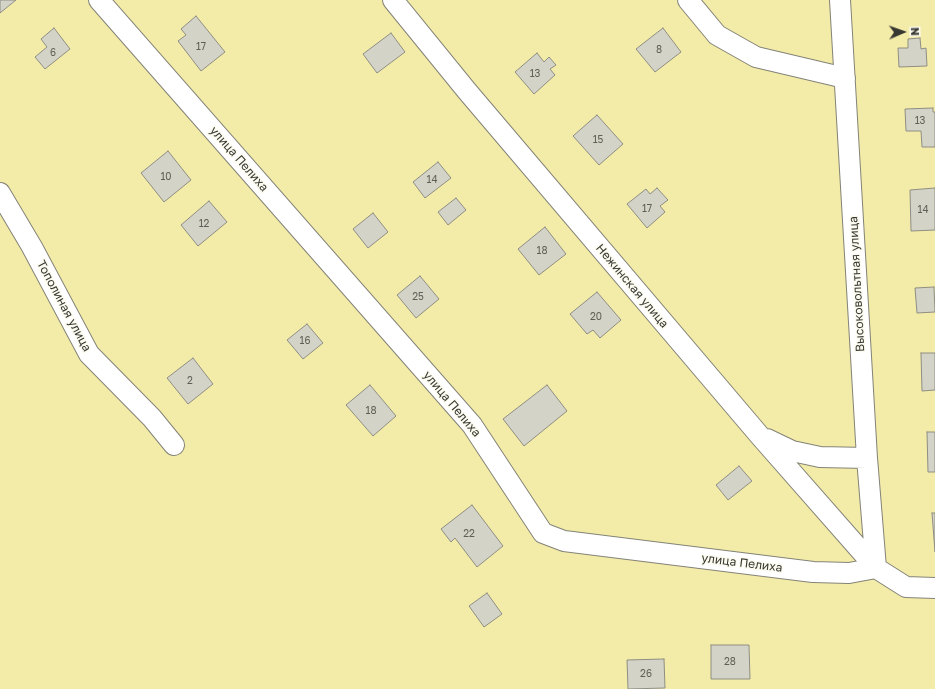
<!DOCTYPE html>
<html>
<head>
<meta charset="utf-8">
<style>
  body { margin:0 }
  #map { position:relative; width:935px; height:689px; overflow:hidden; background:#fcfbef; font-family:"Golos Text",sans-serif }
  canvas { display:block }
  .north { position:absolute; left:883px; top:12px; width:40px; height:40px; -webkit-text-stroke:3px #fcfbef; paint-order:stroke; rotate:88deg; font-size:11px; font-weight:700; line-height:16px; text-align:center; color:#383833 }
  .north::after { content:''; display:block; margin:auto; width:14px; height:18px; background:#383833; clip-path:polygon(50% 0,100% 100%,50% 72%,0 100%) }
</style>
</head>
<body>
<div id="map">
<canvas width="935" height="689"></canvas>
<div class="north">N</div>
</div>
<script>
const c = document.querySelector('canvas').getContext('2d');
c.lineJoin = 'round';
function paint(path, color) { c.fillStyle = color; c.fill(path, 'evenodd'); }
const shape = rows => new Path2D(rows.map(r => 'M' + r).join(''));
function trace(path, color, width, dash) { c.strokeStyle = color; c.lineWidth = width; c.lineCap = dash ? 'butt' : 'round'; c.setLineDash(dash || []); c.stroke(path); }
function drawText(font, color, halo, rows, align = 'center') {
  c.font = font + ' "Golos Text",sans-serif'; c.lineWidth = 3; c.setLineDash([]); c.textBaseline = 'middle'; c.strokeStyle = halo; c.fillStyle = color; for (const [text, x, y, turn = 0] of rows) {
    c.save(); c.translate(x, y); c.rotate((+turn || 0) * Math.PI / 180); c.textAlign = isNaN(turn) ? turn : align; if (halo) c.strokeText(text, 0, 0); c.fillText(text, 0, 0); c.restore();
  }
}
paint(shape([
  [0,0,935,0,935,689,0,689]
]), '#f3eca8');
const building = shape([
  [0,0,16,0,0,13,0,0],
  [196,16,225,52,201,71,178,41,186,35,181,29,196,16],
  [54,28,70,49,45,69,35,57,47,47,41,39,54,28],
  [663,28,681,52,655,72,636,49,663,28],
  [391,33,405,52,377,73,363,54,391,33],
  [920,38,921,49,926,48,927,66,899,67,898,48,908,48,908,39,920,38],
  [537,53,544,62,549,57,556,65,550,69,555,75,534,94,515,72,537,53],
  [933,108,933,112,935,112,935,147,922,147,921,131,906,131,905,109,933,108],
  [597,115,623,144,599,165,573,136,597,115],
  [168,151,191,180,164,202,141,173,168,151],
  [438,162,451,178,425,198,413,182,438,162],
  [657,188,668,200,660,206,665,212,647,228,627,204,646,189,650,194,657,188],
  [935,188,935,230,911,231,910,190,935,188],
  [456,198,466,210,448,225,438,212,456,198],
  [209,201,227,222,198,246,181,225,209,201],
  [373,213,388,232,368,248,353,229,373,213],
  [545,227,566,254,539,275,518,249,545,227],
  [420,276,439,299,416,318,397,295,420,276],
  [934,287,935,312,917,313,915,288,934,287],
  [597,292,621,320,600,338,593,330,587,334,570,314,597,292],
  [307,324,323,343,303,359,287,340,307,324],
  [921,353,935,353,935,390,922,391,921,353],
  [193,358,213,384,188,404,167,378,193,358],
  [370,385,396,416,373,436,346,405,370,385],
  [547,385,567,411,524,446,503,419,547,385],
  [927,432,935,432,935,472,928,472,927,432],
  [739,466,752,481,728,500,716,485,739,466],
  [472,505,503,546,477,567,455,538,451,542,441,529,472,505],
  [932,513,935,513,935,552,932,513],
  [487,593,502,614,484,627,469,606,487,593],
  [711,645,749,645,750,679,711,679,711,645],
  [664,659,665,688,628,689,627,660,664,659]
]);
paint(building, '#d4d3c7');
trace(building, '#8f8e83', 1);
const minor = shape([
  [99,0,472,425,543,533,564,541,813,572,849,573,876,568],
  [393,0,467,91,760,436,876,568,906,587,935,588],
  [688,0,717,35,756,57,845,78],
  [840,0,867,458,876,568],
  [0,193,32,247,89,354,152,418,174,445],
  [767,439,792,451,820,457,867,458]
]);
trace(minor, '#848378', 22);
trace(minor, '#fff', 20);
drawText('10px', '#5f5f58', null, [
  ["17",201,47],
  ["8",659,50],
  ["6",53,53],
  ["13",535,74],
  ["13",920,121],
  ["15",598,140],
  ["10",166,177],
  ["14",432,180],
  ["17",647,209],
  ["14",923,210],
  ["12",204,224],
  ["18",542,251],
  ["25",418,297],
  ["20",596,317],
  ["16",305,341],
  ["2",190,381],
  ["18",371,411],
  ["22",469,534],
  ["28",730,662],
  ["26",646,674]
]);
drawText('12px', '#383833', '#fcfbef', [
  ["улица Пелиха",239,159,49],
  ["Высоковольтная улица",857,284,-93],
  ["Нежинская улица",632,286,50],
  ["Тополиная улица",64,306,62],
  ["улица Пелиха",452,404,50],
  ["улица Пелиха",742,563,7]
]);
</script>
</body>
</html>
